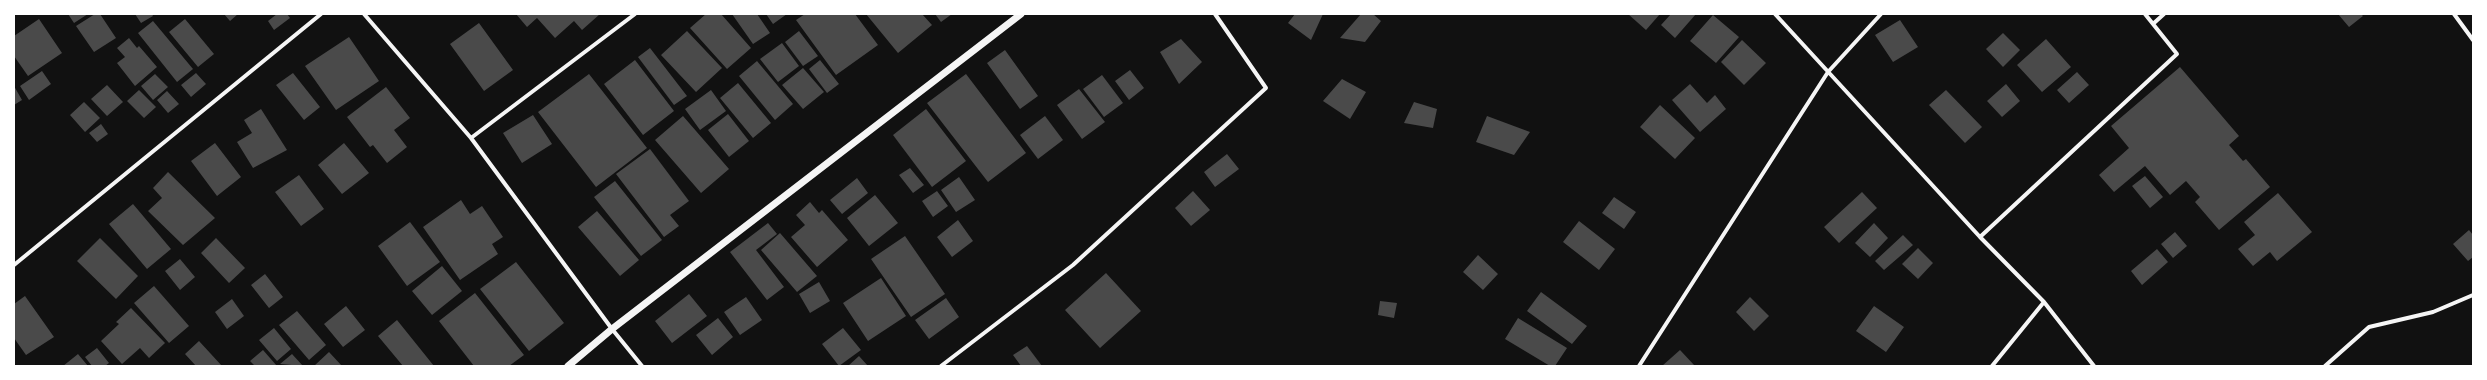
<!DOCTYPE html>
<html>
<head>
<meta charset="utf-8">
<style>
  body { margin:0 }
  #map { position:relative; width:2487px; height:380px; overflow:hidden; background:#111; font-family:"Asap Condensed",sans-serif }
  canvas { display:block }
  .frame { position:absolute; inset:0; border:15px solid #fff; pointer-events:none }
</style>
</head>
<body>
<div id="map">
<canvas width="2487" height="380"></canvas>
<div class="frame"></div>
</div>
<script>
const c = document.querySelector('canvas').getContext('2d');
c.lineJoin = 'round';
function paint(path, color) { c.fillStyle = color; c.fill(path, 'evenodd'); }
const shape = rows => new Path2D(rows.map(r => 'M' + r).join(''));
function trace(path, color, width, dash) { c.strokeStyle = color; c.lineWidth = width; c.lineCap = dash ? 'butt' : 'round'; c.setLineDash(dash || []); c.stroke(path); }
paint(shape([
  [68,14,88,14,74,23],
  [95,14,100,14,116,38,94,52,76,26],
  [135,14,152,14,153,16,141,23],
  [224,14,238,14,230,21],
  [277,14,287,14,290,18,274,30,268,21],
  [516,14,600,14,582,30,574,21,555,38,537,18,527,27],
  [706,14,721,14,751,48,727,69,690,28],
  [732,14,757,14,770,33,753,44],
  [766,14,787,14,773,24],
  [805,14,855,14,878,45,836,75,796,20],
  [866,14,922,14,932,25,898,53],
  [935,14,952,14,941,22],
  [1295,14,1323,14,1311,40,1288,23],
  [1361,14,1373,14,1381,21,1365,42,1340,38],
  [1628,14,1660,14,1646,30],
  [1671,14,1696,14,1675,38,1661,25],
  [2338,14,2361,14,2363,16,2349,27],
  [1713,15,1739,37,1716,63,1690,41],
  [39,19,62,53,28,76,14,56,14,36],
  [185,19,214,54,198,67,169,32],
  [1900,20,1918,47,1893,62,1875,35],
  [153,21,193,69,177,82,138,33],
  [479,23,513,70,484,91,450,44],
  [687,31,722,68,696,92,661,55],
  [799,31,818,56,803,66,785,42],
  [2003,33,2020,50,2003,67,1986,49],
  [349,37,379,81,336,110,305,66],
  [129,38,137,48,139,46,157,67,135,86,117,63,125,57,117,48],
  [1181,39,1202,62,1179,84,1160,52],
  [2046,39,2071,67,2042,92,2017,65],
  [1742,40,1766,63,1744,85,1721,62],
  [782,43,799,66,778,82,760,59],
  [650,48,687,96,674,105,638,57],
  [1005,50,1038,96,1020,109,987,63],
  [635,60,674,111,643,135,604,84],
  [820,60,839,84,827,93,809,69],
  [757,61,793,104,775,120,739,76],
  [2180,67,2239,136,2229,145,2243,161,2246,159,2270,187,2219,230,2195,202,2200,197,2186,181,2170,195,2145,166,2114,192,2099,175,2129,148,2111,126],
  [803,68,824,92,803,109,782,85],
  [1130,70,1144,88,1129,100,1115,81],
  [42,71,51,84,29,100,20,86],
  [2077,72,2089,85,2069,103,2057,90],
  [196,73,206,84,191,97,181,85],
  [293,73,320,107,304,120,276,85],
  [155,74,168,87,153,100,141,86],
  [589,74,647,148,596,187,538,112],
  [966,74,1026,153,988,182,927,103],
  [1102,75,1123,103,1104,117,1083,89],
  [1342,79,1366,92,1350,119,1323,101],
  [738,83,771,123,753,138,720,98],
  [1690,84,1707,103,1715,95,1726,109,1700,132,1672,100],
  [2006,84,2020,101,2002,117,1987,101],
  [107,85,123,102,107,116,91,99],
  [14,86,22,100,14,105],
  [386,87,410,118,394,130,407,147,387,163,373,145,370,147,347,117],
  [1079,89,1105,122,1082,139,1057,105],
  [139,90,156,107,144,118,127,101],
  [711,90,726,111,700,130,685,109],
  [1946,90,1982,127,1965,143,1929,105],
  [167,91,179,104,168,113,157,100],
  [84,102,100,118,85,132,70,115],
  [1414,102,1437,109,1433,128,1404,123],
  [1660,105,1695,138,1675,159,1640,127],
  [261,109,287,150,253,168,237,142,252,133,244,120],
  [926,109,966,161,932,187,893,135],
  [728,114,749,141,729,157,708,130],
  [533,115,552,144,522,163,503,133],
  [683,116,729,169,701,193,655,140],
  [1045,116,1063,140,1038,159,1020,135],
  [1487,116,1530,132,1514,155,1476,142],
  [101,124,108,134,97,142,89,133],
  [215,143,241,177,217,196,191,161],
  [344,143,369,173,342,194,318,165],
  [650,149,689,201,670,215,679,226,664,237,616,174],
  [1227,154,1239,169,1215,187,1204,172],
  [910,168,924,185,913,193,899,175],
  [168,172,215,218,183,245,148,211,162,198,153,188],
  [299,175,324,209,301,226,275,192],
  [2145,176,2163,197,2150,208,2132,186],
  [959,177,975,200,956,212,941,190],
  [857,178,868,193,842,214,830,200],
  [615,181,662,240,641,256,594,197],
  [937,191,948,206,933,217,922,201],
  [1193,191,1210,210,1191,226,1175,208],
  [1862,192,1877,208,1839,243,1824,227],
  [2278,193,2312,232,2277,261,2270,252,2253,266,2238,249,2255,235,2244,222],
  [875,195,898,223,869,246,847,218],
  [1614,197,1636,212,1624,229,1602,213],
  [461,200,470,214,482,206,503,237,492,244,498,254,460,280,423,227],
  [810,202,819,213,822,210,848,240,817,267,791,237,805,225,796,215],
  [133,204,171,249,147,269,109,224],
  [597,211,639,260,620,276,578,227],
  [958,220,973,241,952,257,937,237],
  [1579,221,1615,249,1599,270,1563,242],
  [410,222,440,262,407,286,378,246],
  [768,223,777,234,756,250,784,287,767,300,730,252],
  [1874,223,1888,238,1870,257,1855,243],
  [2469,230,2473,235,2473,257,2468,261,2453,244],
  [2175,232,2187,246,2173,258,2161,244],
  [780,233,817,276,797,292,761,250],
  [1903,235,1913,245,1884,270,1875,261],
  [905,236,945,294,911,317,871,259],
  [100,238,138,276,116,299,77,261],
  [216,238,245,268,229,283,201,253],
  [1918,248,1933,263,1918,279,1902,264],
  [2157,249,2168,262,2142,285,2131,271],
  [1478,255,1498,274,1483,290,1463,272],
  [180,259,195,277,180,290,165,271],
  [516,262,564,323,529,351,480,289],
  [442,266,462,291,432,315,412,291],
  [1106,273,1141,311,1100,348,1065,310],
  [265,274,283,297,269,308,251,285],
  [881,278,906,316,868,341,843,303],
  [819,282,830,301,810,313,799,294],
  [154,286,189,326,169,343,134,303],
  [1541,292,1587,326,1572,344,1527,311],
  [475,293,524,355,509,366,474,366,439,321],
  [689,294,707,316,672,343,655,321],
  [25,296,54,337,26,355,14,338,14,304],
  [746,297,762,320,740,335,724,312],
  [1750,297,1769,316,1754,331,1736,312],
  [946,298,959,317,929,339,915,320],
  [232,299,244,316,227,329,215,312],
  [1380,301,1397,303,1394,318,1378,315],
  [346,306,365,330,343,347,324,324],
  [1874,306,1904,327,1886,352,1856,331],
  [131,308,165,343,149,358,140,348,122,364,101,341,119,324,116,322],
  [297,311,326,345,309,360,279,325],
  [718,318,733,337,712,355,696,335],
  [1518,318,1567,348,1555,366,1550,366,1505,339],
  [397,320,434,366,403,366,378,336],
  [274,328,291,349,277,361,259,340],
  [843,328,861,350,839,366,822,344],
  [199,341,222,366,196,366,185,354],
  [1027,346,1042,366,1021,366,1013,355],
  [97,348,109,363,105,366,92,366,85,357],
  [263,350,277,366,255,366,250,361],
  [1680,350,1695,366,1662,366],
  [329,352,342,366,314,366],
  [78,354,88,366,63,366],
  [292,354,303,366,280,364],
  [859,356,868,366,848,366]
]), '#4a4a4a');
trace(shape([
  [364,14,471,138,612,329,642,366],
  [1775,14,1980,237,2044,302,2094,366],
  [2454,14,2473,40],
  [2154,23,2164,14],
  [471,138,635,14],
  [1980,237,2177,54,2145,14],
  [14,265,321,14],
  [941,366,1073,265,1266,88,1215,14],
  [1639,366,1828,72,1881,14],
  [1992,366,2044,302],
  [2325,366,2369,327,2433,312,2473,295]
]), '#f5f5f5', 4);
trace(shape([
  [568,366,612,329,1021,14]
]), '#f5f5f5', 7);
</script>
</body>
</html>
